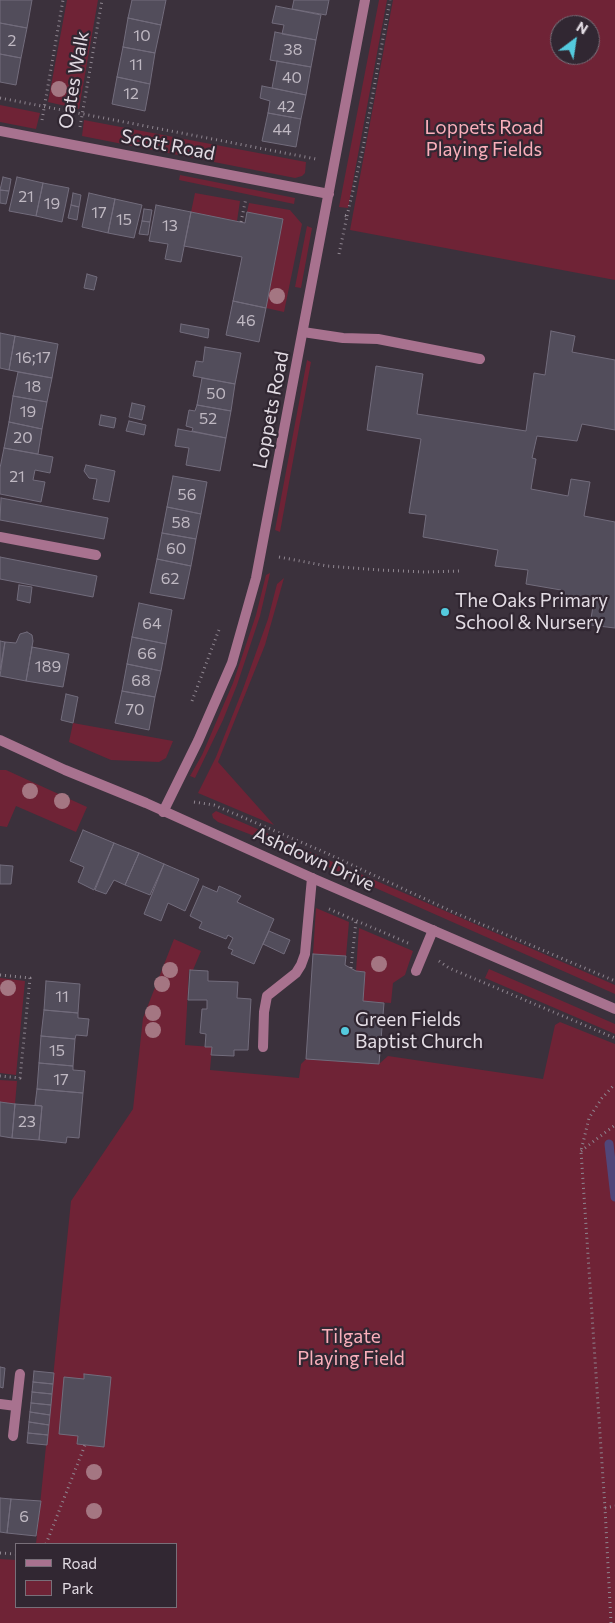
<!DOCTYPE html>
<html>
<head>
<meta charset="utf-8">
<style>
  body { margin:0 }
  #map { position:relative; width:615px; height:1623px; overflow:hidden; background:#3b313c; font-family:Commissioner,sans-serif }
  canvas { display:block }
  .legend { position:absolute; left:15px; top:1543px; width:162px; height:65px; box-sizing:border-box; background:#312732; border:1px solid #786f79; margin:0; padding:6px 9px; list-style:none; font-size:15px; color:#e3dce4 }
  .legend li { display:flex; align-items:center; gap:10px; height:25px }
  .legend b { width:25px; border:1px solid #786f79 }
  .north { position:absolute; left:550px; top:15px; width:50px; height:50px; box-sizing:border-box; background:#312732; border:1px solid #786f79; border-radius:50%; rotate:31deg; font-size:14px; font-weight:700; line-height:20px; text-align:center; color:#e3dce4 }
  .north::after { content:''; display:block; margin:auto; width:18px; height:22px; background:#54cade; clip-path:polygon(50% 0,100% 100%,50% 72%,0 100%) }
</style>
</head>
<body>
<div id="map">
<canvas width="615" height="1623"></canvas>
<ul class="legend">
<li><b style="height:6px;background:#a8728f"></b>Road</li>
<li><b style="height:14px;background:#6f2336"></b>Park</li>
</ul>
<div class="north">N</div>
</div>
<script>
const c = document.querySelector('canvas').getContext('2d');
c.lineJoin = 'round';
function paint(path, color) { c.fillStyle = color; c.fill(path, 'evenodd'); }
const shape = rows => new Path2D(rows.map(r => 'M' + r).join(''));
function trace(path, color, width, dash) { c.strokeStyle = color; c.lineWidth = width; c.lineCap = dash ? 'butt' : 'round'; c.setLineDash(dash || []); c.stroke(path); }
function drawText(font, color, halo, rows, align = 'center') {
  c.font = font + ' Commissioner,sans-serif'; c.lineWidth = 4.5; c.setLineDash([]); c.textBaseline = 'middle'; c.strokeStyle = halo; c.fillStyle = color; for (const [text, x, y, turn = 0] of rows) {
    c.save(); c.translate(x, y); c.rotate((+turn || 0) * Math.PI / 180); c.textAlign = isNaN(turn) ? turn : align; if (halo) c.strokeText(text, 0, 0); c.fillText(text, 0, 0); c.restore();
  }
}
paint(shape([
  [67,0,98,0,79,109,48,102],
  [379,0,387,0,348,208,339,207],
  [393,0,615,0,615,280,350,230],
  [560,25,590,25,590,55,560,55],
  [0,105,40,113,36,129,0,122],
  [84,120,306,162,305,173,302,176,295,178,82,136],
  [180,175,295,198,294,204,179,180],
  [195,193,240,201,237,221,191,212],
  [249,203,290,210,302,224,284,312,266,308,283,220,247,212],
  [307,226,312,228,301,288,295,287],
  [307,360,311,362,280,532,275,530],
  [270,573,260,616,237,685,223,720,195,778,190,776,202,755,233,683,256,615,266,575],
  [284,578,265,645,218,762,274,825,198,793,216,757,243,689,268,619,277,584],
  [73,723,173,741,166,758,159,762,111,760,69,742],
  [0,770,6,770,87,807,76,832,16,806,7,827,0,826],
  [216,811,615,985,615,994,283,847,218,822,213,818,212,814],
  [316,908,349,922,346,956,313,954],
  [359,928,413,951,405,975,393,983,391,1003,363,1001,365,972,356,971],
  [174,939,201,951,193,970,189,970,185,1045,212,1047,210,1070,299,1078,301,1064,306,1059,379,1064,388,1056,543,1079,555,1025,560,1022,615,1044,615,1623,0,1623,0,1559,16,1560,16,1607,176,1607,176,1544,36,1544,71,1201,133,1109,143,1018],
  [489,969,615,1024,615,1034,485,978],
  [0,978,25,981,16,1075,0,1073],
  [0,1080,17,1081,15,1104,0,1102]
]), '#6f2336');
trace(shape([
  [609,1144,615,1197]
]), '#514679', 9);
const building = shape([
  [0,0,32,0,27,28,0,23,0,0],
  [132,0,166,0,161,25,128,18,132,0],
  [294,0,329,0,326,15,292,9,294,0],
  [276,6,321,15,316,40,282,34,284,25,272,23,276,6],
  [128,18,161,25,155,53,123,47,128,18],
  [0,23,27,28,21,58,0,54,0,23],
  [275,32,316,40,311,67,270,60,275,32],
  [123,47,155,53,150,84,117,77,123,47],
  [0,54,21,58,16,85,0,82,0,54],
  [277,61,311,67,306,95,272,88,277,61],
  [117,77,150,84,145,111,112,104,117,77],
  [262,86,306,95,301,119,268,113,270,101,260,98,262,86],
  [268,113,301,119,296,147,262,141,268,113],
  [3,177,11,179,9,191,0,190,3,177],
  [17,177,43,183,36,216,9,211,17,177],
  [43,183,69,188,62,222,36,216,43,183],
  [0,190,9,191,6,204,0,203,0,190],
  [73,193,81,195,79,207,71,205,73,193],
  [89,193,115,199,108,233,82,227,89,193],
  [115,199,142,205,134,238,108,233,115,199],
  [71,205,79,207,77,220,68,218,71,205],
  [156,205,191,212,181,262,165,259,168,244,149,241,156,205],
  [144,209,152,210,150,222,142,221,144,209],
  [191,212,245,223,247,212,283,219,266,308,233,301,242,257,184,246,191,212],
  [142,221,150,222,148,235,139,234,142,221],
  [87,274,97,277,94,290,84,288,87,274],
  [233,301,266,308,259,342,226,335,233,301],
  [181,324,209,329,208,338,180,332,181,324],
  [551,331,575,336,572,352,615,360,615,430,582,424,577,441,537,436,532,458,536,459,531,489,568,496,571,479,590,482,584,516,615,522,615,628,590,625,593,606,559,601,561,590,526,584,528,570,495,566,498,550,423,537,426,515,409,513,421,439,367,430,376,366,423,374,417,414,526,431,534,373,545,375,551,331],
  [0,333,15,336,9,370,0,368,0,333],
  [15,336,58,344,52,378,9,370,15,336],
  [205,347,241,353,235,384,193,376,196,361,203,362,205,347],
  [18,372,52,378,47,402,13,396,18,372],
  [202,378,235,384,231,411,197,405,202,378],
  [13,396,47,402,42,429,9,422,13,396],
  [132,403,145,406,142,420,129,417,132,403],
  [197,405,231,411,226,438,192,431,193,428,186,426,189,410,195,411,197,405],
  [101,415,116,418,114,428,99,425,101,415],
  [129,421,146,425,144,435,126,431,129,421],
  [9,422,42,429,38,454,4,448,9,422],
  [178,429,226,438,220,471,186,465,189,448,175,446,178,429],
  [4,448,53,457,50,473,35,470,33,480,45,482,41,502,0,494,0,468,4,448],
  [86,465,115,471,109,502,93,499,97,479,89,478,84,471,86,465],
  [173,476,207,482,201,514,167,507,173,476],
  [1,498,108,518,104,539,0,520,1,498],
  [167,507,201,514,196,539,162,533,167,507],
  [162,533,196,539,191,566,157,559,162,533],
  [0,557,97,576,93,597,0,579,0,557],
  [157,559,191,566,184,599,150,593,157,559],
  [19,585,32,587,30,603,17,600,19,585],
  [139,603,172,610,166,644,132,637,139,603],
  [27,632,32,635,33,641,26,681,0,676,5,642,16,643,20,634,27,632],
  [132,637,166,644,161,671,127,664,132,637],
  [0,641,5,642,0,670,0,641],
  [32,647,69,654,63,687,26,681,32,647],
  [127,664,161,671,155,697,122,691,127,664],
  [122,691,155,697,149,730,115,723,122,691],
  [66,694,78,697,73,723,61,720,66,694],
  [83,830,114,843,94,890,78,882,84,867,70,861,83,830],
  [114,843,139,853,125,885,114,880,106,894,95,890,114,843],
  [139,853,164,864,150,895,125,885,139,853],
  [164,864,199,879,185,911,168,903,161,921,144,914,164,864],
  [0,865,13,866,11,884,0,884,0,865],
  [203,886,217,892,219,886,241,896,237,902,274,919,254,964,231,954,233,950,228,948,233,938,228,935,226,939,199,928,202,922,190,916,203,886],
  [269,931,290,940,284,954,263,944,269,931],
  [313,954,346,956,345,965,356,971,365,972,363,1001,384,1003,379,1064,306,1059,313,954],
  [190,970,208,971,208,981,238,982,237,998,251,999,248,1050,234,1050,234,1056,211,1055,212,1047,205,1047,206,1034,200,1033,202,1009,207,1009,207,1000,188,1000,190,970],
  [46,981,80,984,78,1013,44,1010,46,981],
  [44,1010,78,1013,78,1018,89,1019,87,1036,76,1035,75,1039,41,1036,44,1010],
  [41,1036,75,1039,73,1066,39,1063,41,1036],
  [39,1063,73,1066,73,1070,85,1071,83,1093,37,1089,39,1063],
  [37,1089,83,1093,79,1138,67,1137,66,1143,39,1140,42,1106,35,1105,37,1089],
  [0,1102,15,1104,12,1138,0,1136,0,1102],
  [15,1104,42,1106,39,1140,12,1138,15,1104],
  [0,1367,5,1368,3,1388,0,1387,0,1367],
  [34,1371,54,1373,53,1384,33,1382,34,1371],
  [84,1374,111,1377,104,1447,77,1444,78,1436,59,1434,64,1377,84,1379,84,1374],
  [33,1382,53,1384,52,1394,32,1392,33,1382],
  [32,1392,52,1394,51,1405,31,1403,32,1392],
  [31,1403,51,1405,50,1415,30,1412,31,1403],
  [30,1412,50,1415,49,1425,29,1422,30,1412],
  [29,1422,49,1425,48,1435,28,1433,29,1422],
  [28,1433,48,1435,47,1445,27,1443,28,1433],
  [0,1498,11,1499,7,1533,0,1532,0,1498],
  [11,1499,41,1501,36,1536,7,1533,11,1499]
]);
paint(building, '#524d5b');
trace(building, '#726c7c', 1);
trace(shape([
  [0,98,316,159],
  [42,120,63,0],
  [80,127,102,0],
  [347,216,363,148,390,0],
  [241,222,246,198],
  [339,254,347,216,342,215],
  [279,557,327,566,380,570,424,572,462,571],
  [192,701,220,627],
  [194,802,214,805,324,852,453,912,615,981],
  [329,909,408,943],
  [439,961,449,968,615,1038],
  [351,968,356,921],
  [0,975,30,978,20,1078,0,1076],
  [581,1151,615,1125],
  [605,1508,615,1506],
  [46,1544,85,1445],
  [0,1553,16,1554],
  [611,1623,605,1508,581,1151,589,1118,602,1098,615,1084]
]), '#8f8690', 3, [1, 4]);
trace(shape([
  [303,332,343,338,378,339,480,359],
  [0,537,96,555],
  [416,971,433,930],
  [263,1047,264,1012,267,996,296,973,301,965,305,954,312,878],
  [0,1404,16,1406],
  [13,1436,20,1374]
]), '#a8728f', 10);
trace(shape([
  [0,131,329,194],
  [163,812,198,741,232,663,256,578,365,0]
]), '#a8728f', 10);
trace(shape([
  [0,740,65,770,146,803,312,878,615,1009]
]), '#a8728f', 10);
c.fillStyle = '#a47682';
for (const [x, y] of [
  [59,89],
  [277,296],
  [30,791],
  [62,801],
  [379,964],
  [170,970],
  [162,984],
  [8,988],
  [153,1013],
  [153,1030],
  [94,1472],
  [94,1511]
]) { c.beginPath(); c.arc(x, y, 8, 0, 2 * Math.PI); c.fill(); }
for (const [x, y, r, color] of [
  [445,612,5,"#54cade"],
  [345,1031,5,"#54cade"]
]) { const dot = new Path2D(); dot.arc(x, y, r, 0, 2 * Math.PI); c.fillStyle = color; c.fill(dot); trace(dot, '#312732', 2); }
drawText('16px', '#bfb8c2', null, [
  ["10",142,36],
  ["2",12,41],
  ["38",293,50],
  ["11",136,65],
  ["40",292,78],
  ["12",131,94],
  ["42",286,107],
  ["44",282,130],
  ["21",26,197],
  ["19",52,204],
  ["17",99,213],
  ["15",124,220],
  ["13",170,226],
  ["46",246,321],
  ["16;17",33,358],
  ["18",33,387],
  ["50",216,394],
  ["19",28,412],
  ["52",208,419],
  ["20",23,438],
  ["21",17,477],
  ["56",187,495],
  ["58",181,523],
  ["60",176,549],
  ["62",170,579],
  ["64",152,624],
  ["66",147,654],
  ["189",48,667],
  ["68",141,681],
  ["70",135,710],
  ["11",62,997],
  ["15",57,1051],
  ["17",61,1080],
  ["23",27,1122],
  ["6",24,1517]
]);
drawText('19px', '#e3dce4', '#312732', [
  ["Oates Walk",74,80,-80],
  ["Scott Road",168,145,11],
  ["Loppets Road",271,410,-79],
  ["Ashdown Drive",314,859,24]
]);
drawText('19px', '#faafbb', '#312732', [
  ["Loppets Road",484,128],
  ["Playing Fields",484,150],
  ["Tilgate",351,1337],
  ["Playing Field",351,1359]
]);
drawText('19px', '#e3dce4', '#312732', [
  ["The Oaks Primary",455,601],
  ["School & Nursery",455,623],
  ["Green Fields",355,1020],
  ["Baptist Church",355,1042]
], 'left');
</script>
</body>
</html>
